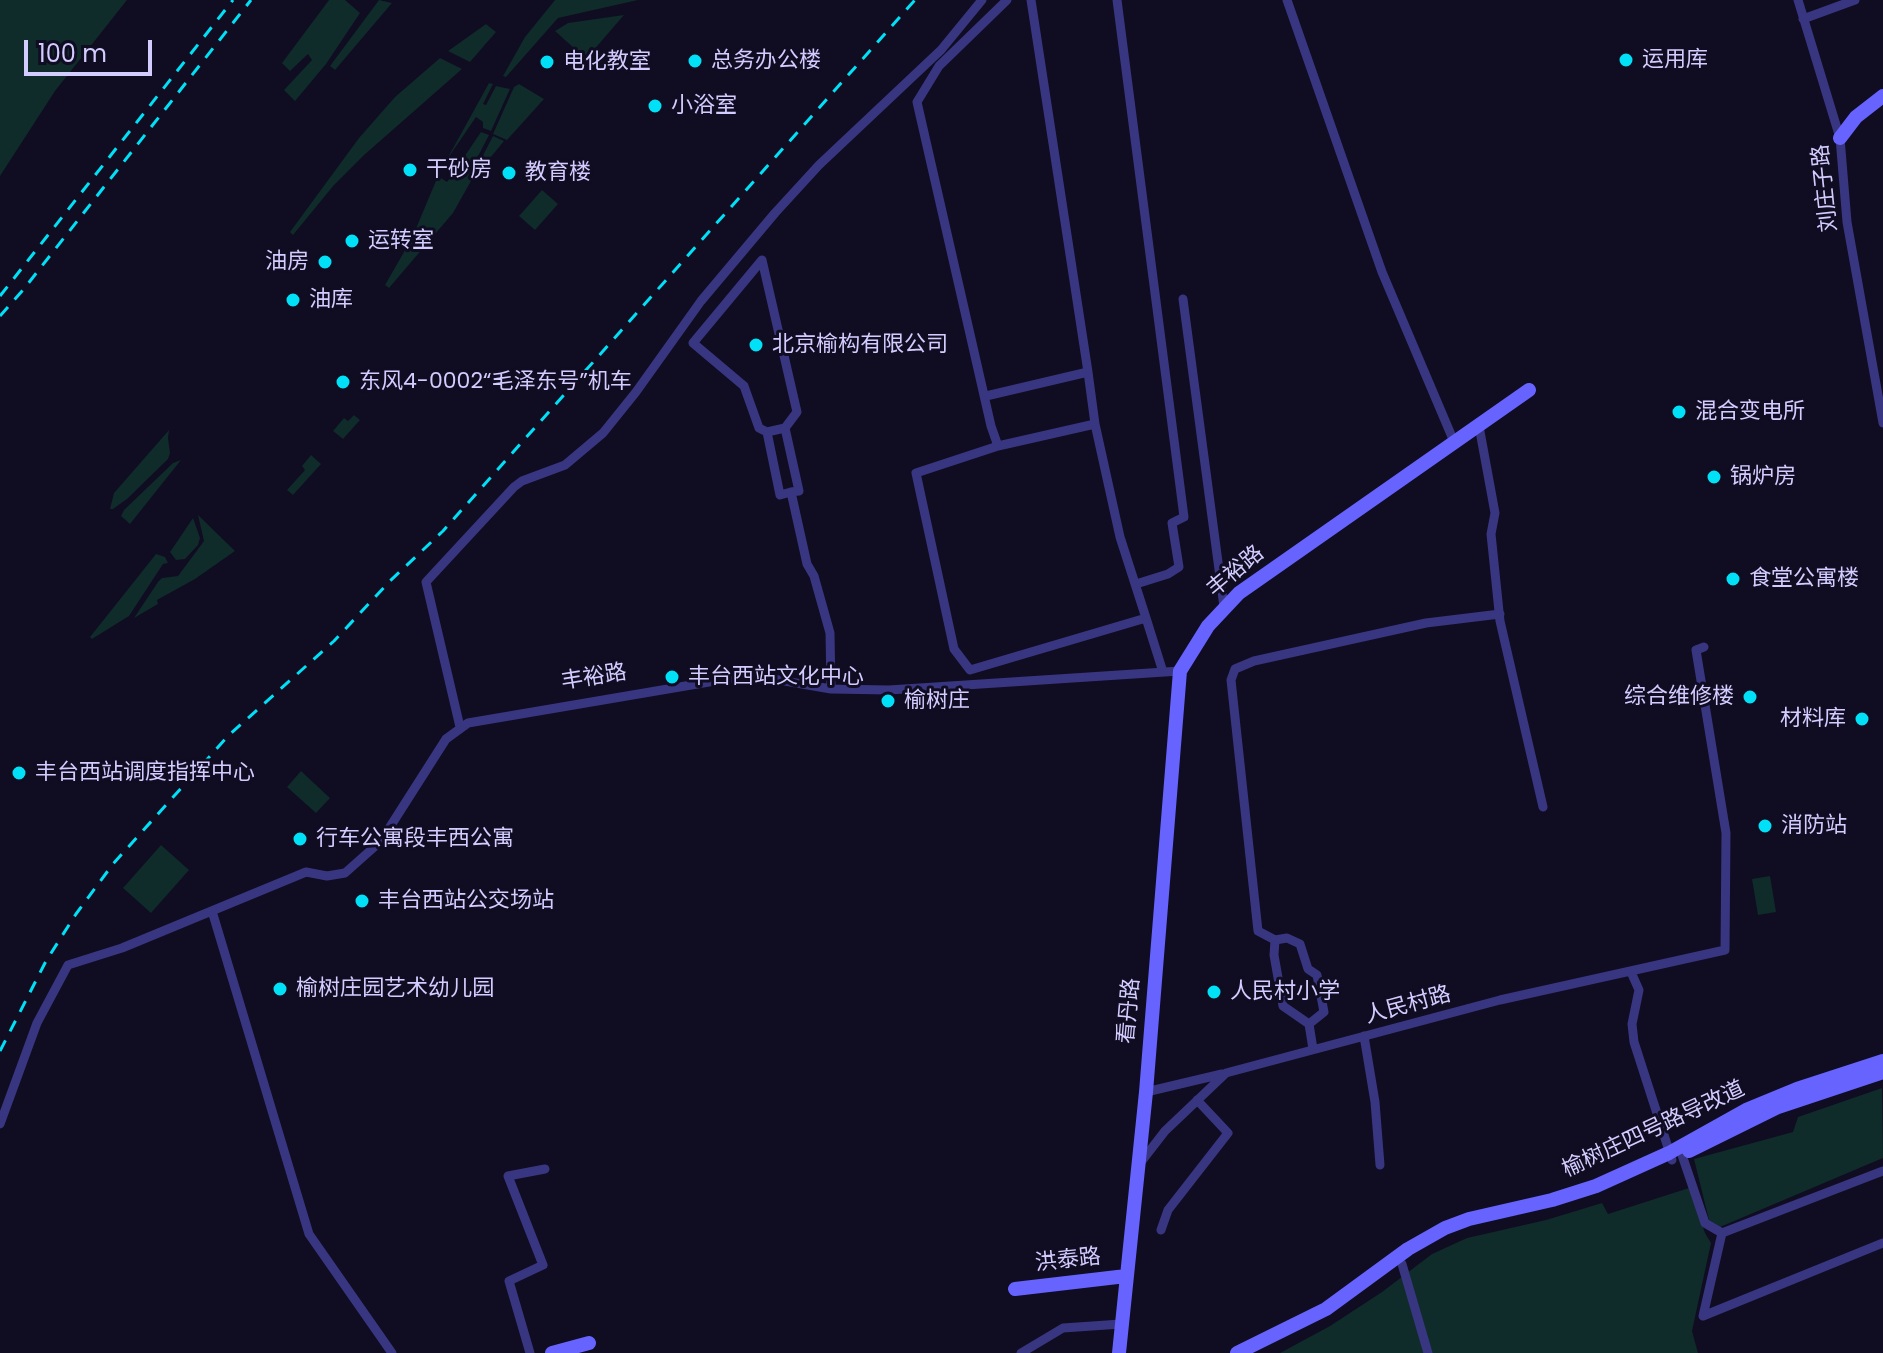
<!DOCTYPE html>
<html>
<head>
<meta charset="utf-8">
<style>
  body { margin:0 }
  #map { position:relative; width:1883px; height:1353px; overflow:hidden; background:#100c21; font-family:Poppins,sans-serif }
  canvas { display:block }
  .scale { position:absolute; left:24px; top:40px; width:128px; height:36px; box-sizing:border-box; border:4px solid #d2ccff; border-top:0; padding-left:10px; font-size:24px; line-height:28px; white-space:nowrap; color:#d2ccff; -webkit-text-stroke:6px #100c21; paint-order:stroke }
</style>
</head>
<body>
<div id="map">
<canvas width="1883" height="1353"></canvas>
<div class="scale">100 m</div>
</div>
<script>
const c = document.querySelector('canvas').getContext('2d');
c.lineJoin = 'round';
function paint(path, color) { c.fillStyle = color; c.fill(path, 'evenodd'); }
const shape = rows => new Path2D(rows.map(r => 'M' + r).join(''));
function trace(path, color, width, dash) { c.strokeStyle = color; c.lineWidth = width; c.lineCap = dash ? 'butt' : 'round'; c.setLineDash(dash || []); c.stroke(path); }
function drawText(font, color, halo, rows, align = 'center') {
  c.font = font + ' Poppins,"Noto Sans SC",sans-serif'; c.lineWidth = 6; c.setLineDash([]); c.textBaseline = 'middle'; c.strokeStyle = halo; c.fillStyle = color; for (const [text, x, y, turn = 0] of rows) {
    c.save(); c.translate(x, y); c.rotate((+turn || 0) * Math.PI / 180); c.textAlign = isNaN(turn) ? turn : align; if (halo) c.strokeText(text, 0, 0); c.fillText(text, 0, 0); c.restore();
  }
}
paint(shape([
  [0,0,127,0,55,91,0,176],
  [329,0,345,0,360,13,326,64,295,101,284,90,312,60,308,54,290,71,282,63],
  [379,0,392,3,335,70,330,66],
  [555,0,638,0,558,18,506,77,503,76,525,37],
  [624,15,586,59,555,31,568,23],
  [486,24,496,32,470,62,448,51],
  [440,58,462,69,363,156,334,185,293,235,290,232,359,138,395,97],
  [489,83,493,84,483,104,486,105,496,86,510,89,491,131,483,128,483,122,476,117,446,161],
  [519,84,544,99,507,140,493,134,514,87],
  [481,132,489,135,474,164,471,181,453,213,389,288,385,285,412,238,438,176,447,182],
  [493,136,504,141,477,174,478,165],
  [542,190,558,204,535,230,519,216],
  [354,415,360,420,343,439,333,431,344,418,348,421],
  [169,430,168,438,170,453,168,459,127,499,113,509,110,509,114,493],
  [311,455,321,464,293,495,287,490,305,470,302,466],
  [181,460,130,524,121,516,124,510,173,463],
  [198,515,235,551,195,579,157,600,158,604,134,618,158,582,162,578,178,576,204,541],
  [193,518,200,538,198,545,185,559,176,560,170,552],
  [156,554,165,557,168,563,163,564,129,616,92,639,90,637],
  [301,771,330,798,316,813,287,787],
  [161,845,189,870,151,913,123,888],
  [1770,876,1776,912,1758,915,1752,879],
  [1882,1088,1883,1158,1720,1227,1709,1220,1694,1159,1793,1132,1798,1117],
  [1689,1188,1705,1233,1711,1243,1692,1331,1698,1353,1280,1353,1330,1326,1382,1292,1432,1254,1467,1238,1546,1220,1602,1203,1608,1214]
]), '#0f2b2a');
trace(shape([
  [1031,0,1088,372],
  [1117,0,1184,517,1172,523,1179,567,1168,574,1136,584],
  [1287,0,1382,272,1455,444],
  [1798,0,1840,138,1847,222,1883,423],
  [1803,19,1855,0],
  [1183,299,1224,607],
  [986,396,1088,372,1095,424],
  [1479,426,1495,513,1491,534,1500,621,1543,807],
  [767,432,759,428,744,386,693,343,762,260,797,412,785,428],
  [998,446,991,426,917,102,939,66,1007,0],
  [791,492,780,495,767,432,785,428,799,491,791,492,807,564,814,576,830,633,831,689],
  [1146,618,970,670,954,649,916,473,998,446,1095,424,1120,537,1146,618,1163,672],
  [460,727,426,582,514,487,522,481,565,465,603,433,636,392,701,301,775,213,819,165,941,50,982,0],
  [212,911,309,1234,392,1353],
  [1275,940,1287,938,1300,944,1308,969,1317,975,1324,1012,1309,1024],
  [1631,972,1639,990,1632,1024,1634,1042,1672,1160],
  [1364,1036,1375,1102,1380,1165],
  [1313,1049,1309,1024,1283,1006,1274,955,1275,940,1258,931,1231,680,1235,669,1254,661,1426,623,1500,614],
  [1146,1092,1222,1074],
  [0,1124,37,1023,68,965,122,948,306,872,327,876,345,873,381,841,446,739,468,723,750,675,831,689,889,690,1180,671],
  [1682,1155,1705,1223,1722,1233],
  [1141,1162,1165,1131,1226,1073,1500,1000,1725,950,1726,833,1696,650,1704,647],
  [1161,1230,1168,1210,1228,1133,1197,1100],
  [1722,1233,1703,1316,1883,1243],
  [1722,1233,1883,1171],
  [1402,1264,1428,1353],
  [530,1353,509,1281,543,1265,508,1176,545,1169],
  [1021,1353,1063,1328,1121,1324]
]), '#383681', 9);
trace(shape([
  [1840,138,1856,117,1883,96],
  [1689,1151,1778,1107,1883,1072],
  [1015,1289,1126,1276],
  [552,1353,589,1343],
  [1119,1353,1146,1092,1180,671,1208,626,1239,593,1529,390],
  [1237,1353,1326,1309,1408,1249,1445,1228,1469,1219,1552,1200,1596,1186,1669,1153,1746,1110,1797,1089,1883,1061]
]), '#6663ff', 14);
trace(shape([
  [0,296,233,0],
  [0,316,23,290,251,0],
  [0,1051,46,961,76,914,113,864,228,736,334,641,390,581,443,531,915,0]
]), '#00e1f7', 3, [12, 10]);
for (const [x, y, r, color] of [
  [1626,60,8,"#00e1f7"],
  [695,61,8,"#00e1f7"],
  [547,62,8,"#00e1f7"],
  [655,106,8,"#00e1f7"],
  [410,170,8,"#00e1f7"],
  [509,173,8,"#00e1f7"],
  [352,241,8,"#00e1f7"],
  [325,262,8,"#00e1f7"],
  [293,300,8,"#00e1f7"],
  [756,345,8,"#00e1f7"],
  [343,382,8,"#00e1f7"],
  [1679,412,8,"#00e1f7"],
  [1714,477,8,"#00e1f7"],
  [1733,579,8,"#00e1f7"],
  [672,677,8,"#00e1f7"],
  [1750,697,8,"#00e1f7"],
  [888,701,8,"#00e1f7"],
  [1862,719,8,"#00e1f7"],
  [19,773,8,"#00e1f7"],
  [1765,826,8,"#00e1f7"],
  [300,839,8,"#00e1f7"],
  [362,901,8,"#00e1f7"],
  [280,989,8,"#00e1f7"],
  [1214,992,8,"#00e1f7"]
]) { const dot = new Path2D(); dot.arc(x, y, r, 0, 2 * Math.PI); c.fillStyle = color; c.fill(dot); trace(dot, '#100c21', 3); }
drawText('22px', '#d2ccff', '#100c21', [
  ["运用库",1642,60],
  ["总务办公楼",711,61],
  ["电化教室",563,62],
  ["小浴室",671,106],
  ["干砂房",426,170],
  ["教育楼",525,173],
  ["运转室",368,241],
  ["油房",309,262,"right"],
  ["油库",309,300],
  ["北京榆构有限公司",772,345],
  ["东风4-0002“毛泽东号”机车",359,382],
  ["混合变电所",1695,412],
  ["锅炉房",1730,477],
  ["食堂公寓楼",1749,579],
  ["丰台西站文化中心",688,677],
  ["综合维修楼",1734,697,"right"],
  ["榆树庄",904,701],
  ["材料库",1846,719,"right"],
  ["丰台西站调度指挥中心",35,773],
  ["消防站",1781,826],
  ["行车公寓段丰西公寓",316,839],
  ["丰台西站公交场站",378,901],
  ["榆树庄园艺术幼儿园",296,989],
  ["人民村小学",1230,992]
], 'left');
drawText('22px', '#d2ccff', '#100c21', [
  ["刘庄子路",1826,188,-96],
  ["丰裕路",1236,572,-40],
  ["丰裕路",594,678,-9],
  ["人民村路",1408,1006,-15],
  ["看丹路",1130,1011,-85],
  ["榆树庄四号路导改道",1654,1130,-25],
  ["洪泰路",1068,1261,-6]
]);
</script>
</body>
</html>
